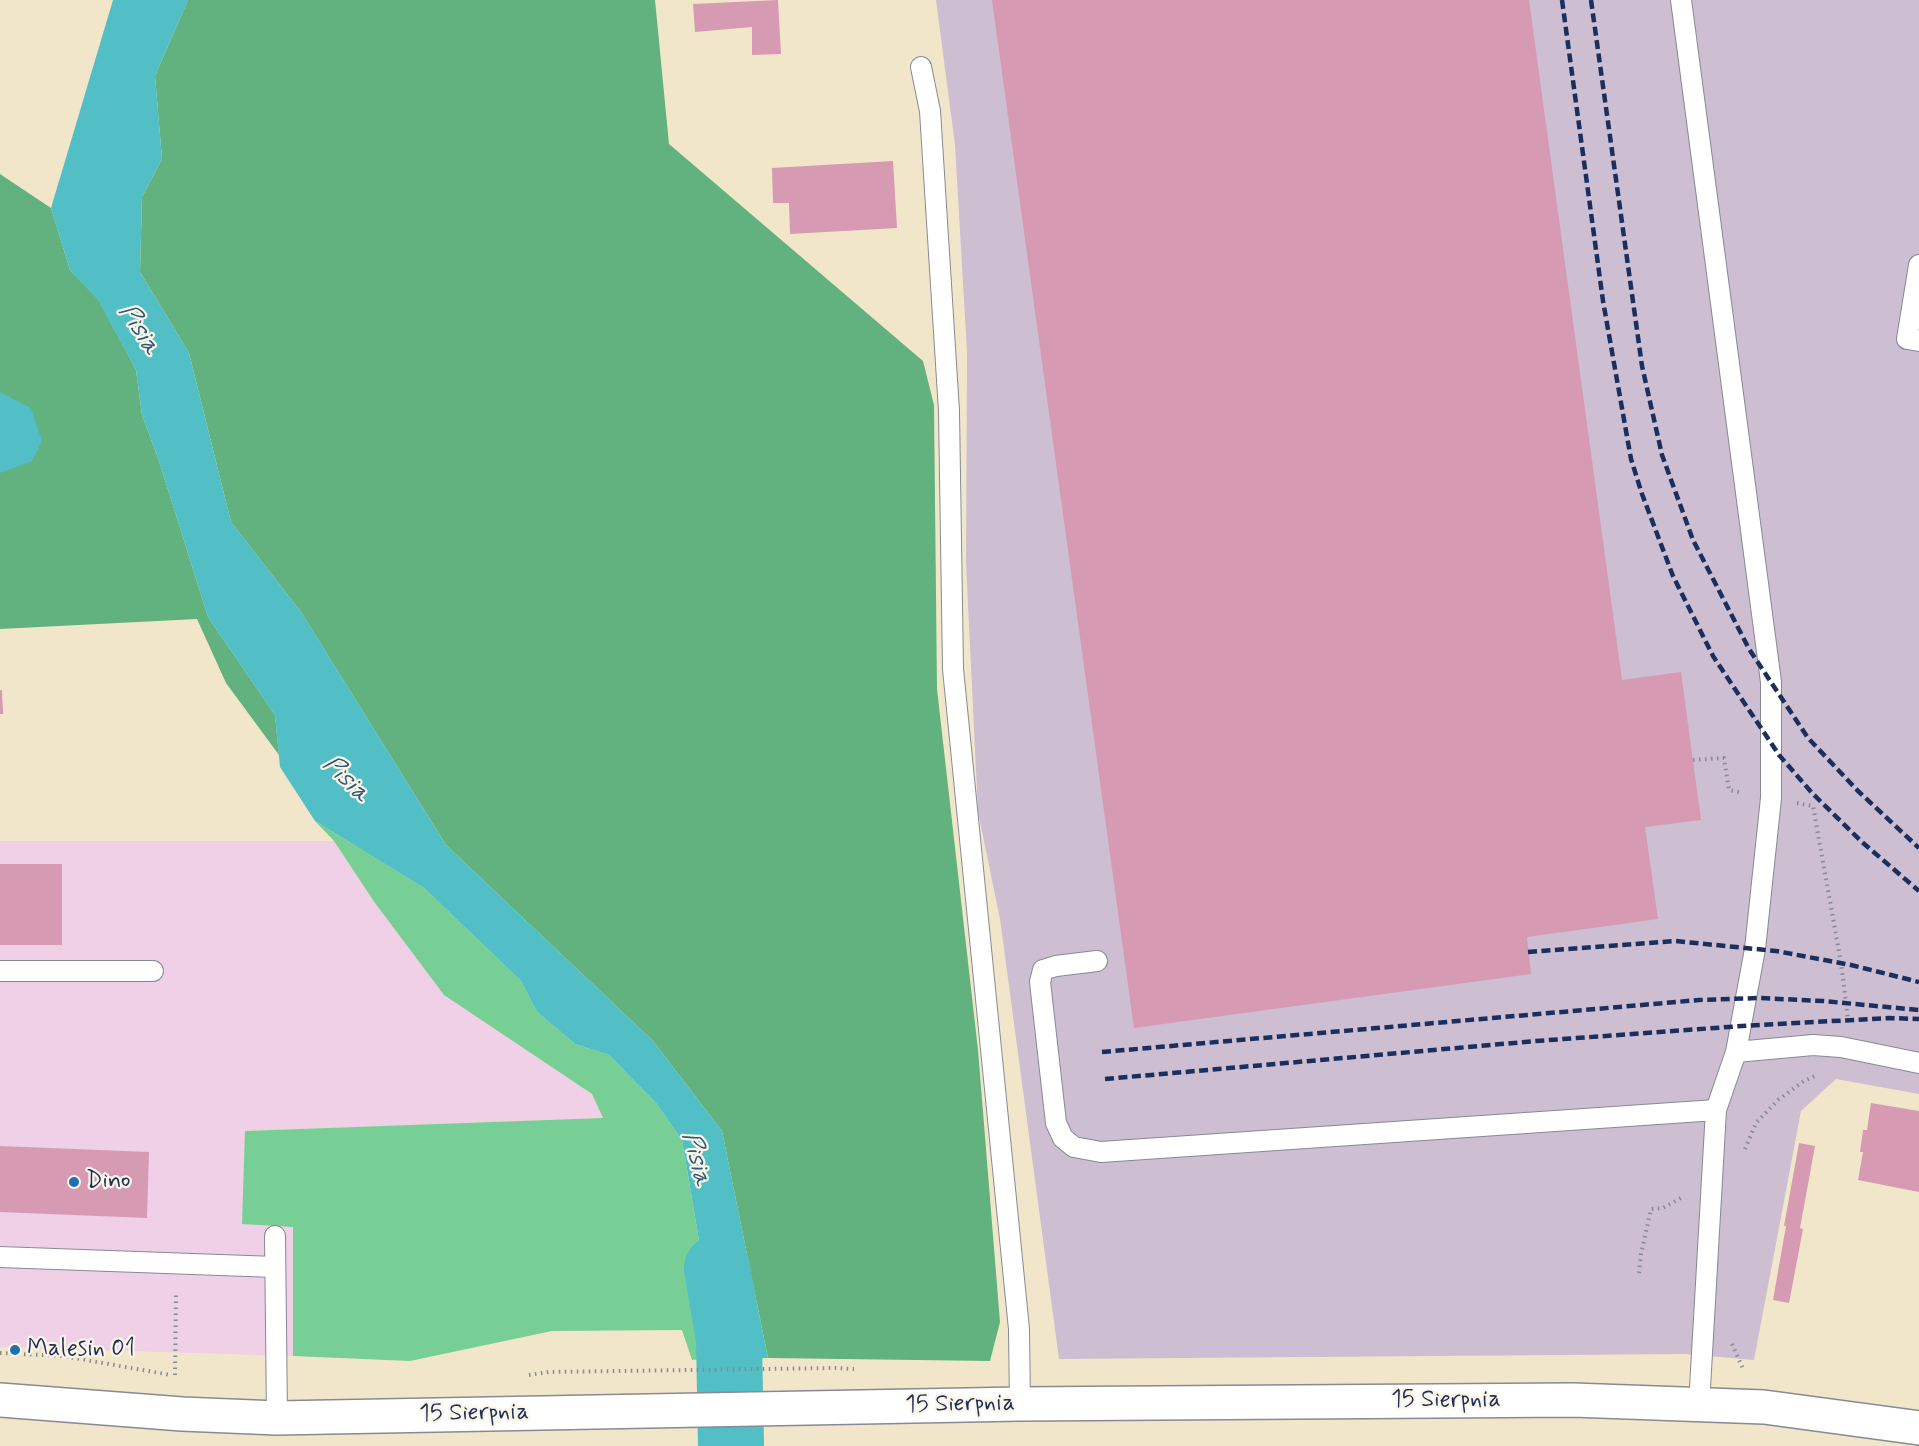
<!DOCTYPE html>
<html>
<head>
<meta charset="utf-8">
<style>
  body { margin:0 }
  canvas { display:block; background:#f2e6ca }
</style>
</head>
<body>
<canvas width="1919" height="1446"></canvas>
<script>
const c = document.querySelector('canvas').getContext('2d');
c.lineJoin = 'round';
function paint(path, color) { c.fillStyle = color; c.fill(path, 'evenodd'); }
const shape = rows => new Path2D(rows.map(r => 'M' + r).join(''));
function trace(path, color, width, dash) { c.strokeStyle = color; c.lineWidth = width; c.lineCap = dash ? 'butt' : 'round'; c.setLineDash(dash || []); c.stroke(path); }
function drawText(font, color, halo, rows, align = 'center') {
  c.font = font + ' Mynerve,sans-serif'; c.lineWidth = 4.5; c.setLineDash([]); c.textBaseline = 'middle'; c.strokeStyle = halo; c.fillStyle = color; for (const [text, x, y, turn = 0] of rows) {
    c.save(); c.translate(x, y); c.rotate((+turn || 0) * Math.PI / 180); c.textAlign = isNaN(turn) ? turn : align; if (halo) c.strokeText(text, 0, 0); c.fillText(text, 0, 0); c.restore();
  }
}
paint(shape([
  [0,841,334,841,375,903,444,995,592,1094,603,1118,245,1131,293,1226,293,1356,0,1347]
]), '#efd0e6');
paint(shape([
  [936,0,1919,0,1919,1094,1836,1079,1801,1111,1754,1360,1685,1354,1059,1359,1000,919,978,812,966,562,967,352,955,145]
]), '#cdbed2');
paint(shape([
  [315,821,424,888,521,981,537,1012,575,1044,609,1055,656,1103,682,1140,701,1252,702,1359,692,1360,682,1330,552,1331,410,1361,293,1356,293,1227,242,1224,245,1131,603,1118,592,1094,444,995,375,903,334,841]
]), '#77cf95');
paint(shape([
  [188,0,655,0,669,144,923,361,934,405,937,689,978,1050,1000,1322,990,1361,768,1358,722,1131,653,1041,446,845,301,612,231,522,189,353,140,272,142,197,162,159,155,76],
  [0,174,51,208,70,270,98,299,136,370,142,415,159,461,208,617,275,715,279,755,226,683,197,619,0,629]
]), '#61b27e');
paint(shape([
  [113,0,188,0,155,76,162,159,142,197,140,272,189,353,231,522,301,612,446,845,653,1041,722,1131,768,1358,702,1359,700,1278,701,1252,682,1140,656,1103,609,1055,575,1044,537,1012,521,981,424,888,315,821,280,767,275,715,208,617,159,461,142,415,136,370,98,300,70,270,51,208],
  [0,392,31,408,42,441,32,461,0,473]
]), '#51bfc5');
paint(shape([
  [768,1358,771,1358,768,1361,702,1362,699,1359]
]), '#f2e6ca');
trace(shape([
  [717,1268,729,1339,731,1446]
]), '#51bfc5', 66);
paint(shape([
  [778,0,781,54,752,55,752,27,695,32,693,4],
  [992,0,1529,0,1622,680,1681,672,1701,820,1645,827,1658,919,1527,937,1531,974,1134,1028],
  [893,161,897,228,790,234,789,203,773,203,772,168],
  [0,690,2,690,3,714,0,714],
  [0,864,62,864,62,945,0,945],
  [1871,1103,1919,1111,1919,1192,1858,1180,1863,1152,1860,1152,1863,1130,1867,1130],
  [1799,1143,1815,1146,1800,1228,1803,1229,1789,1303,1773,1300,1786,1226,1784,1226],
  [0,1146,149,1152,147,1218,0,1212]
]), '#d69ab3');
const lane = shape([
  [1681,0,1771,682,1771,798,1755,949,1736,1052],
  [921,67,930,111,949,411,953,669,1019,1329,1020,1404],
  [1919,265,1907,339,1919,341],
  [1097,961,1056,966,1043,970,1040,982,1056,1123,1063,1138,1074,1147,1101,1152,1716,1110],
  [0,971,153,971],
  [275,1236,277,1418],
  [0,1257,275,1267],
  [1699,1405,1716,1110,1736,1052,1813,1045,1841,1047,1919,1063]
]);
const secondary = shape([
  [0,1400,182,1414,277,1418,1020,1404,1573,1400,1764,1407,1919,1428]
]);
trace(lane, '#868a94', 22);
trace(secondary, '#868a94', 36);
trace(shape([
  [1693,760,1724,758,1729,790,1743,793],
  [1797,803,1813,806,1841,963,1848,1019],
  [1745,1149,1756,1123,1778,1100,1804,1081,1817,1075],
  [1639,1273,1641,1254,1651,1209,1663,1208,1684,1196],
  [1732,1344,1744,1371],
  [0,1353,63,1356,171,1375],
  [175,1375,176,1292],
  [529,1375,549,1372,836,1368,854,1369]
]), '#868a94', 4, [1.5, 4.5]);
trace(lane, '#fff', 20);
trace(secondary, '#fff', 33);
trace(shape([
  [1562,0,1603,301,1631,459,1642,494,1673,576,1713,656,1779,755,1813,794,1862,842,1919,891],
  [1591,0,1642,366,1662,455,1693,540,1749,649,1808,738,1858,791,1919,848],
  [1528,952,1675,941,1776,951,1851,965,1919,982],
  [1102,1052,1699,1000,1759,998,1823,1001,1919,1010],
  [1105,1079,1536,1041,1742,1026,1889,1018,1919,1019]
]), '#1b2f5e', 4.5, [9, 4.5]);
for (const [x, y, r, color] of [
  [74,1182,6,"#1f6fb2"],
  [15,1350,6,"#1f6fb2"]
]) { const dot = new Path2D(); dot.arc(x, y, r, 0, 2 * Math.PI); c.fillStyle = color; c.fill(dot); trace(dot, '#fcf5e5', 2); }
drawText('24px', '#1b2f5e', '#fcf5e5', [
  ["Dino",86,1182],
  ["Malesin 01",27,1350]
], 'left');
drawText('24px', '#1b2f5e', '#fcf5e5', [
  ["15 Sierpnia",1446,1401],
  ["15 Sierpnia",960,1405,-1],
  ["15 Sierpnia",474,1414,-1]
]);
drawText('italic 26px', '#2b5a7d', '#fcf5e5', [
  ["Pisia",138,330,58],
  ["Pisia",345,780,45],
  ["Pisia",695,1159,76]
]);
</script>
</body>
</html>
